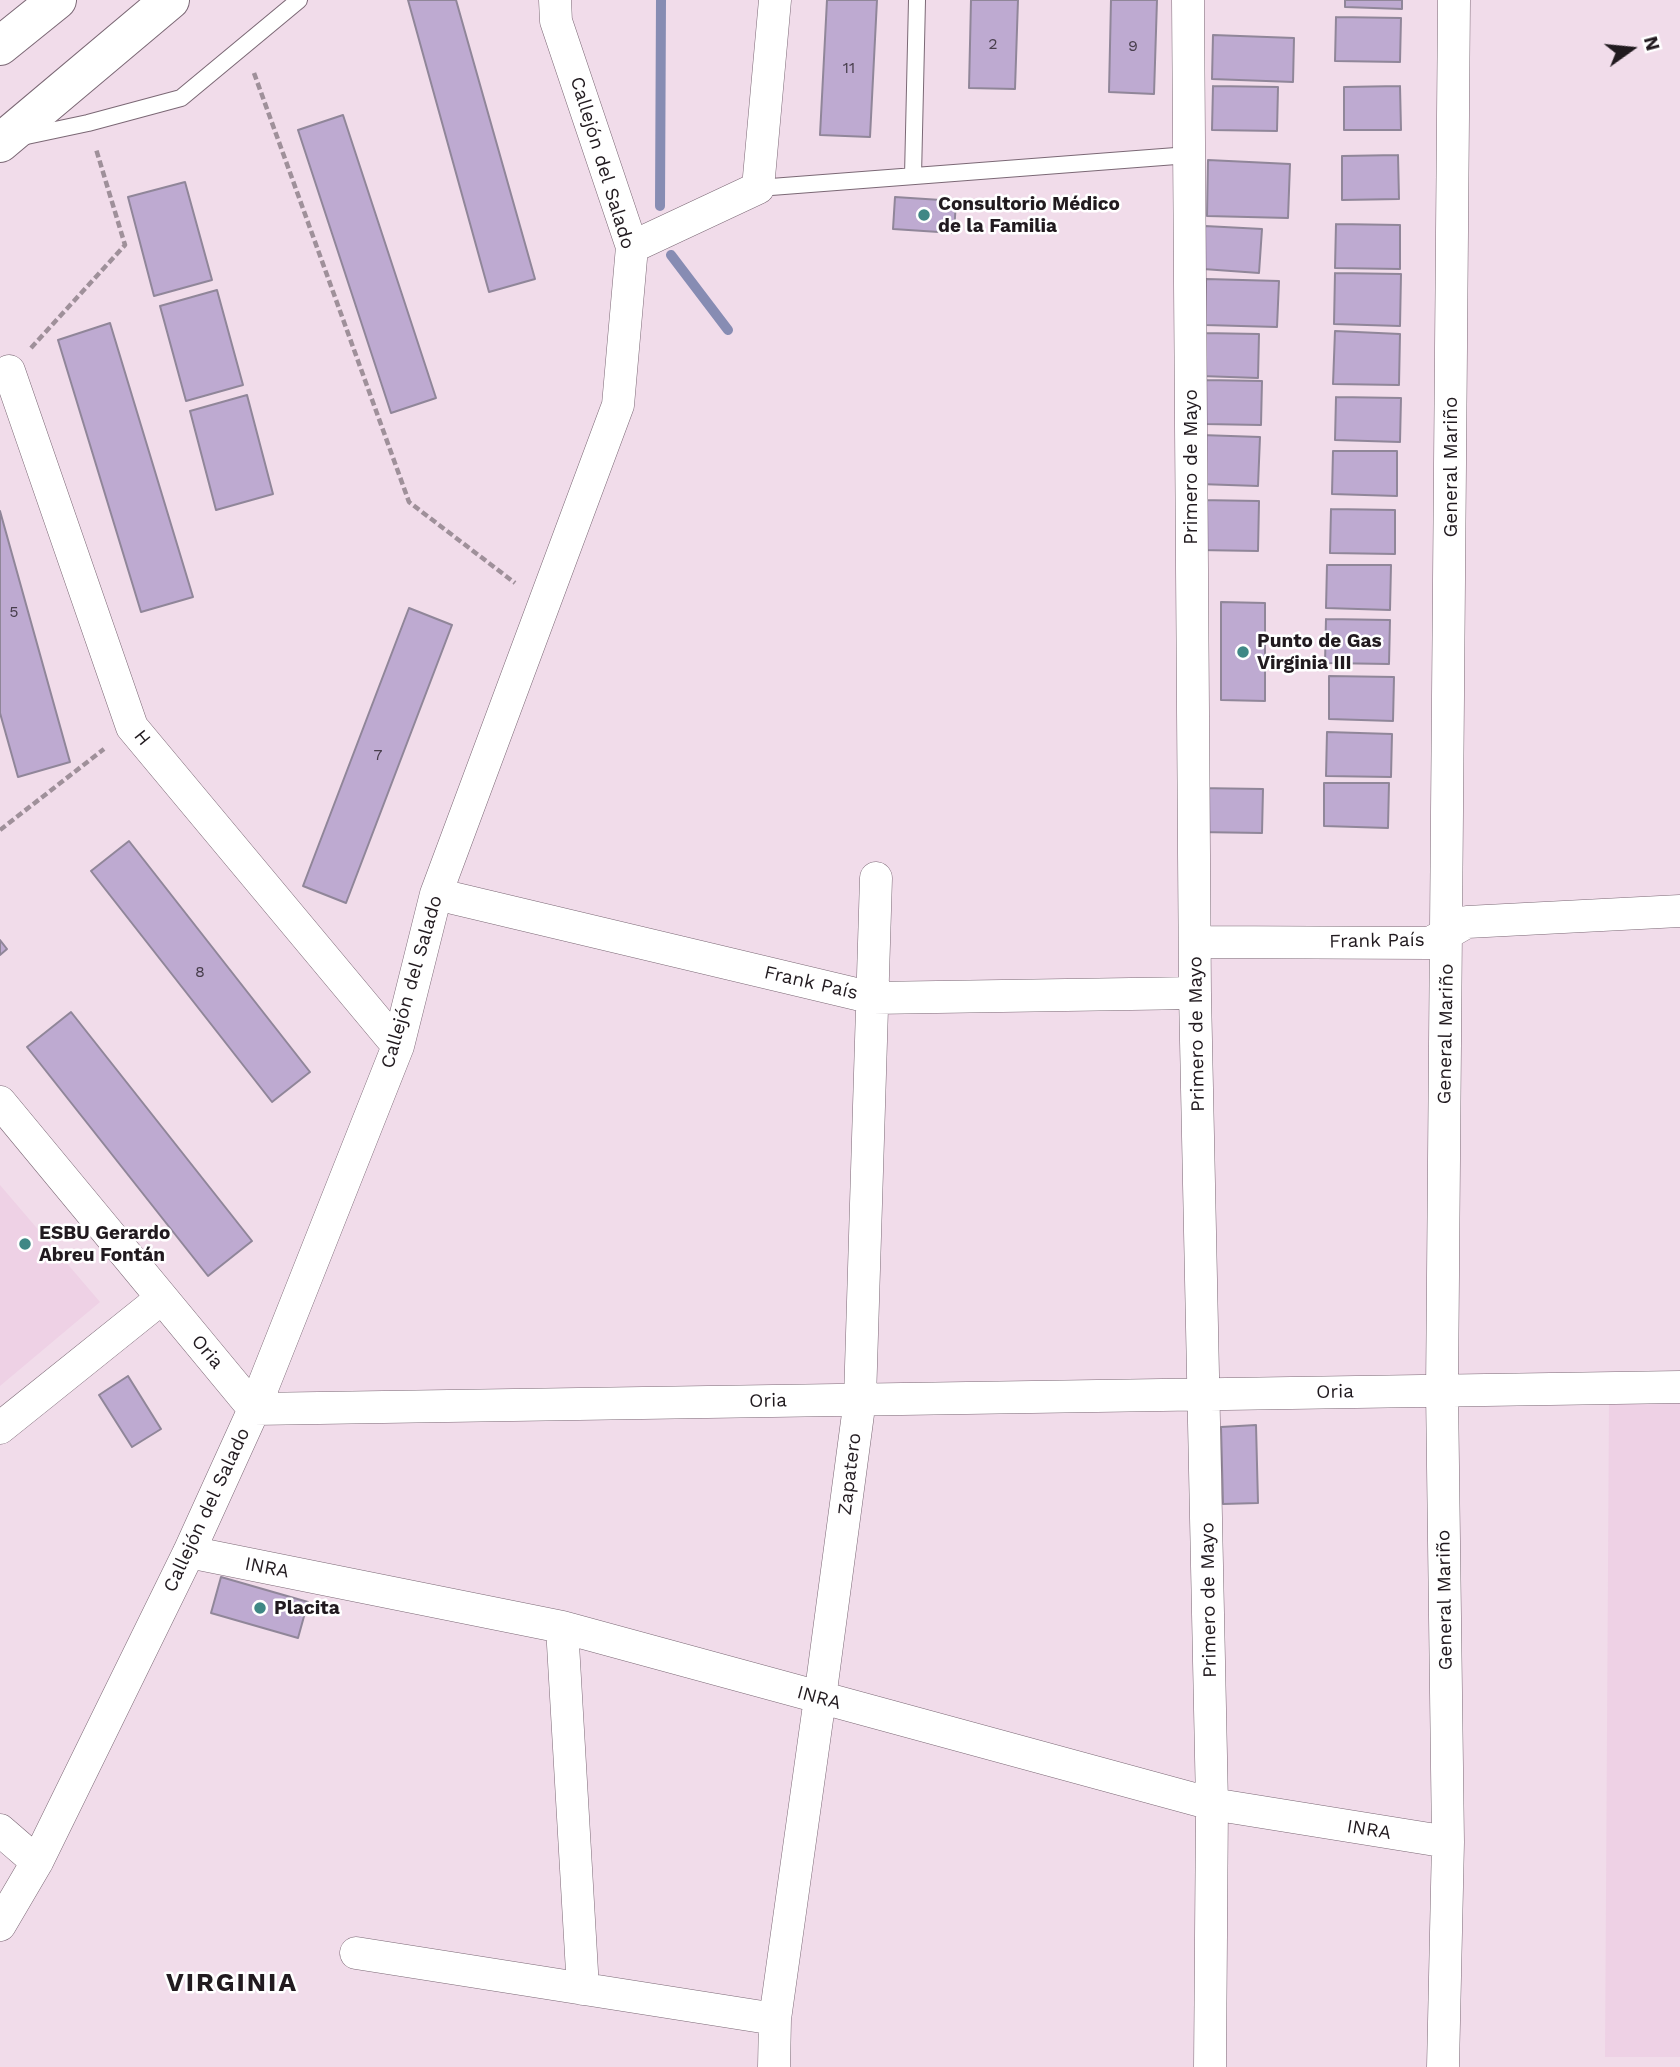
<!DOCTYPE html>
<html>
<head>
<meta charset="utf-8">
<style>
  body { margin:0 }
  #map { position:relative; width:1680px; height:2067px; overflow:hidden; background:#f1dcea; font-family:"Work Sans",sans-serif }
  canvas { display:block }
  .north { position:absolute; left:1596px; top:14px; width:70px; height:70px; -webkit-text-stroke:5px #fff; paint-order:stroke; rotate:75deg; font-size:19px; font-weight:700; line-height:28px; text-align:center; color:#211a1f }
  .north::after { content:''; display:block; margin:auto; width:24px; height:32px; background:#211a1f; clip-path:polygon(50% 0,100% 100%,50% 72%,0 100%) }
</style>
</head>
<body>
<div id="map">
<canvas width="1680" height="2067"></canvas>
<div class="north">N</div>
</div>
<script>
const c = document.querySelector('canvas').getContext('2d');
c.lineJoin = 'round';
function paint(path, color) { c.fillStyle = color; c.fill(path, 'evenodd'); }
const shape = rows => new Path2D(rows.map(r => 'M' + r).join(''));
function trace(path, color, width, dash) { c.strokeStyle = color; c.lineWidth = width; c.lineCap = dash ? 'butt' : 'round'; c.setLineDash(dash || []); c.stroke(path); }
function drawText(font, color, halo, rows, align = 'center') {
  c.font = font + ' "Work Sans",sans-serif'; c.lineWidth = 5; c.setLineDash([]); c.textBaseline = 'middle'; c.strokeStyle = halo; c.fillStyle = color; for (const [text, x, y, turn = 0] of rows) {
    c.save(); c.translate(x, y); c.rotate((+turn || 0) * Math.PI / 180); c.textAlign = isNaN(turn) ? turn : align; if (halo) c.strokeText(text, 0, 0); c.fillText(text, 0, 0); c.restore();
  }
}
paint(shape([
  [0,1185,100,1302,0,1386],
  [1609,1400,1680,1401,1680,2057,1605,2057]
]), '#eed1e5');
trace(shape([
  [660,206,661,0],
  [671,255,728,330]
]), '#878cb3', 10);
const building = shape([
  [408,0,456,0,535,279,489,292,408,0],
  [827,0,877,0,870,137,820,135,827,0],
  [971,0,1018,0,1015,89,969,88,971,0],
  [1111,0,1157,0,1154,94,1109,92,1111,0],
  [1345,0,1402,0,1402,9,1345,7,1345,0],
  [1336,17,1401,18,1400,62,1335,61,1336,17],
  [1213,35,1294,38,1293,82,1212,79,1213,35],
  [1213,86,1278,87,1277,131,1212,130,1213,86],
  [1400,86,1401,130,1344,130,1344,87,1400,86],
  [343,115,436,398,391,413,298,130,343,115],
  [1398,155,1399,199,1342,200,1342,156,1398,155],
  [1208,160,1290,164,1288,218,1207,216,1208,160],
  [185,182,212,280,154,296,128,197,185,182],
  [895,197,956,201,954,233,893,229,895,197],
  [1336,224,1400,225,1400,269,1335,268,1336,224],
  [1205,226,1262,229,1259,273,1203,269,1205,226],
  [1335,273,1401,274,1400,326,1334,324,1335,273],
  [1206,279,1279,281,1277,327,1205,325,1206,279],
  [217,290,243,385,186,401,160,306,217,290],
  [110,323,193,597,141,612,58,340,110,323],
  [1335,331,1400,334,1399,385,1333,384,1335,331],
  [1203,333,1259,334,1258,378,1201,376,1203,333],
  [1205,380,1262,381,1261,425,1204,424,1205,380],
  [247,395,273,494,216,510,190,411,247,395],
  [1336,397,1401,398,1400,442,1335,440,1336,397],
  [1201,435,1260,437,1258,486,1199,484,1201,435],
  [1333,451,1397,451,1397,496,1332,494,1333,451],
  [1199,500,1259,501,1258,551,1198,550,1199,500],
  [1331,509,1395,510,1395,554,1330,553,1331,509],
  [0,511,70,762,18,777,0,713,0,511],
  [1327,565,1391,565,1390,610,1326,608,1327,565],
  [1221,602,1265,603,1265,701,1221,700,1221,602],
  [409,608,452,625,346,903,303,886,409,608],
  [1326,619,1390,620,1389,664,1325,663,1326,619],
  [1329,676,1394,677,1393,721,1329,719,1329,676],
  [1327,732,1392,734,1391,777,1326,776,1327,732],
  [1324,783,1389,783,1388,828,1324,826,1324,783],
  [1198,788,1263,789,1262,833,1197,832,1198,788],
  [129,841,310,1072,272,1102,91,871,129,841],
  [0,940,7,949,0,955,0,940],
  [71,1012,252,1241,208,1276,27,1047,71,1012],
  [128,1376,161,1429,132,1447,99,1395,128,1376],
  [1256,1425,1258,1503,1223,1504,1221,1427,1256,1425],
  [221,1577,308,1602,298,1638,211,1613,221,1577]
]);
paint(building, '#beaad1');
trace(building, '#908699', 2);
const lane = shape([
  [22,137,88,123,181,98,299,0],
  [913,176,917,0],
  [758,188,1189,155]
]);
const street = shape([
  [1188,0,1195,993,1212,1804,1210,2067],
  [632,247,758,188,775,0],
  [9,371,132,727,398,1046],
  [436,894,873,998,1195,993],
  [1195,942,1430,943,1467,922,1680,911],
  [0,1102,254,1409,1680,1387],
  [0,1428,162,1298],
  [189,1552,562,1627,1212,1804,1448,1842],
  [562,1627,583,1989],
  [0,1830,37,1862],
  [0,1925,37,1862,189,1552,254,1409,398,1046,436,894,618,405,632,247,556,21,555,0],
  [356,1953,775,2019],
  [774,2067,775,2019,820,1698,860,1399,876,878],
  [1443,2067,1448,1842,1442,1391,1454,0]
]);
const highway = shape([
  [0,46,57,0],
  [0,143,170,0]
]);
trace(lane, '#7b6875', 18);
trace(street, '#7b6875', 33);
trace(highway, '#7b6875', 40);
trace(shape([
  [254,73,409,502,515,583],
  [31,348,125,245,96,149],
  [0,830,104,749]
]), '#9f909a', 4.5, [7, 3.5]);
trace(lane, '#fff', 16);
trace(street, '#fff', 32);
trace(highway, '#fff', 38);
for (const [x, y, r, color] of [
  [924,215,7,"#3f8785"],
  [1243,652,7,"#3f8785"],
  [25,1244,7,"#3f8785"],
  [260,1608,7,"#3f8785"]
]) { const dot = new Path2D(); dot.arc(x, y, r, 0, 2 * Math.PI); c.fillStyle = color; c.fill(dot); trace(dot, '#fff', 2.5); }
drawText('16px', '#483e4c', null, [
  ["2",993,44],
  ["9",1133,46],
  ["11",849,68],
  ["5",14,612],
  ["7",378,755],
  ["8",200,972]
]);
drawText('19px', '#211a1f', '#fff', [
  ["Callejón del Salado",602,163,73],
  ["Primero de Mayo",1191,467,-90],
  ["General Mariño",1451,467,-90],
  ["H",142,738,51],
  ["Frank País",1377,941,-1],
  ["Callejón del Salado",412,982,-74],
  ["Frank País",811,983,13],
  ["Primero de Mayo",1197,1034,-91],
  ["General Mariño",1446,1034,-89],
  ["Oria",207,1352,50],
  ["Oria",1335,1392,-1],
  ["Oria",768,1401,-1],
  ["Zapatero",850,1474,-83],
  ["Callejón del Salado",207,1510,-65],
  ["INRA",267,1568,11],
  ["Primero de Mayo",1209,1600,-91],
  ["General Mariño",1445,1600,-91],
  ["INRA",819,1698,15],
  ["INRA",1369,1830,9]
]);
drawText('bold 19px', '#211a1f', '#fff', [
  ["Consultorio Médico",938,204],
  ["de la Familia",938,226],
  ["Punto de Gas",1257,641],
  ["Virginia III",1257,663],
  ["ESBU Gerardo",39,1233],
  ["Abreu Fontán",39,1255],
  ["Placita",274,1608]
], 'left');
c.letterSpacing = '2px';
drawText('bold 26px', '#211a1f', '#fff', [
  ["VIRGINIA",232,1983]
]);
c.letterSpacing = '0px';
</script>
</body>
</html>
